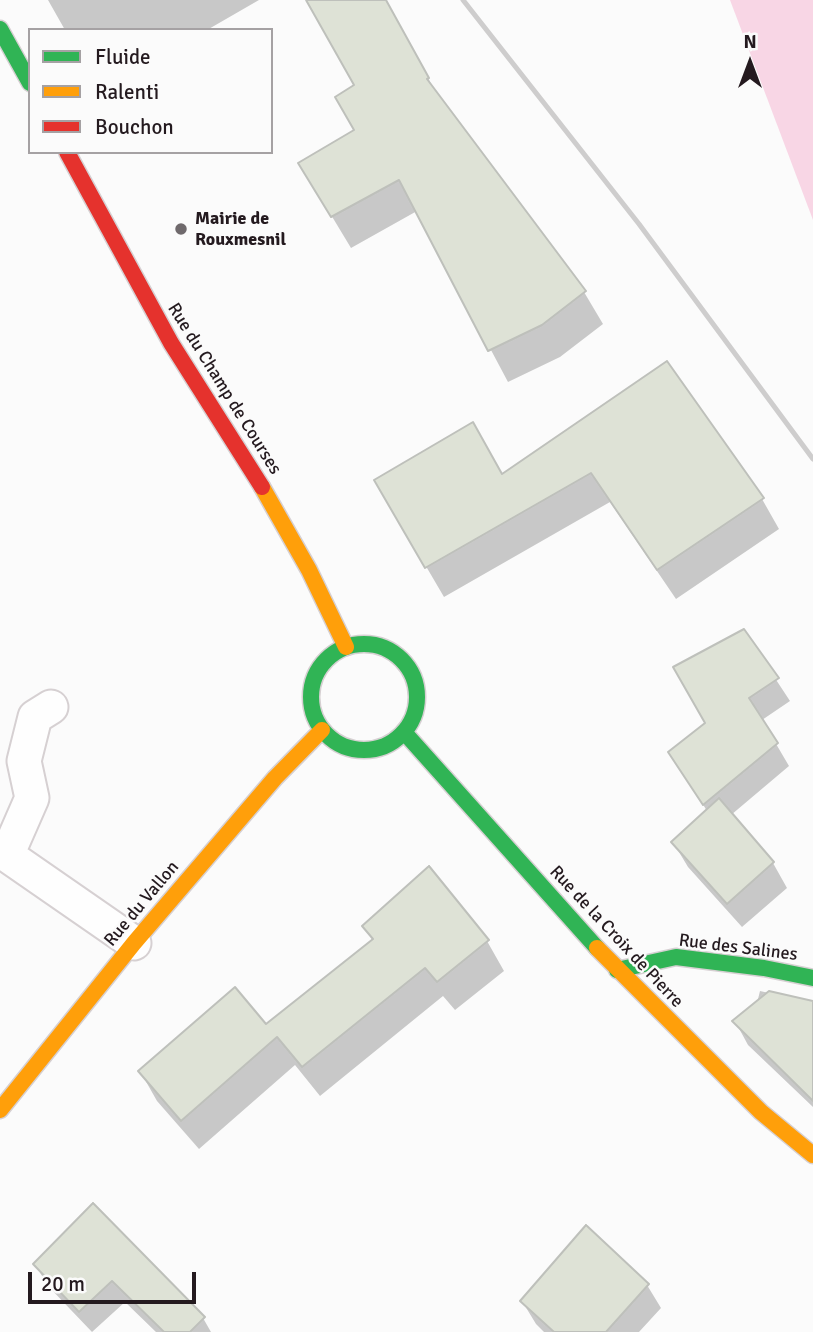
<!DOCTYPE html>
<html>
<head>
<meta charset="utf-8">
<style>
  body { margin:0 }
  #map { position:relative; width:813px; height:1332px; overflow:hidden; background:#fbfbfb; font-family:Signika,sans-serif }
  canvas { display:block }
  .legend { position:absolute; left:28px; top:28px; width:245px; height:126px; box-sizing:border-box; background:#fbfbfb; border:2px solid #a5a1a3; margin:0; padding:9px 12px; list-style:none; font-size:21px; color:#241a1f }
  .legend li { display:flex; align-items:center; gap:14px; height:35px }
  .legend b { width:35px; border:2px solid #a5a1a3 }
  .north { position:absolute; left:715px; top:28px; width:70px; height:70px; -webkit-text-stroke:5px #fbfbfb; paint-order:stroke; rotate:0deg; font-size:19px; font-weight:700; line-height:28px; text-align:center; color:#241a1f }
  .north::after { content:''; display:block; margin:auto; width:24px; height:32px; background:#241a1f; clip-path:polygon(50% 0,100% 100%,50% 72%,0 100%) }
  .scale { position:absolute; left:28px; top:1272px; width:168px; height:32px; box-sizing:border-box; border:4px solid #241a1f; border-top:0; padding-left:9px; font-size:21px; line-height:24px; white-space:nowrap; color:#241a1f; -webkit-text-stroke:5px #fbfbfb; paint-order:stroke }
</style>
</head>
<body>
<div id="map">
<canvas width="813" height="1332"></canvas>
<ul class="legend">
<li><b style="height:9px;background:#30b455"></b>Fluide</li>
<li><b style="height:9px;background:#ff9f0a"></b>Ralenti</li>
<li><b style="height:9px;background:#e5322d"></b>Bouchon</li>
</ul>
<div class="north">N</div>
<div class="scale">20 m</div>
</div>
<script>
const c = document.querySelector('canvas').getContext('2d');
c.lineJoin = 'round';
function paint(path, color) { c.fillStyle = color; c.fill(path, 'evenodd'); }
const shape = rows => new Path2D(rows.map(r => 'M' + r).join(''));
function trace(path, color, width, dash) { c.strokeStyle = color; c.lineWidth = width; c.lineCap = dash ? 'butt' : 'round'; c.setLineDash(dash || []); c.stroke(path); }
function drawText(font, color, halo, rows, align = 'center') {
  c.font = font + ' Signika,sans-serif'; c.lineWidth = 5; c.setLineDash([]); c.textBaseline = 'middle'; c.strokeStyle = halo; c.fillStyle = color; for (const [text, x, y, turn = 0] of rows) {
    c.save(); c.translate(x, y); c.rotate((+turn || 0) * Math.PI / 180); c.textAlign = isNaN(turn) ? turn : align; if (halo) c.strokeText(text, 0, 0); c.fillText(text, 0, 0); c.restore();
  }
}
paint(shape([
  [730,0,813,0,813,220]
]), '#f8d6e5');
paint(shape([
  [48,0,259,0,207,30,65,30],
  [308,0,385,0,439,98,584,292,603,324,560,357,508,382,417,211,351,248,319,195,356,131,357,85],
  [667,364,762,499,779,529,676,599,610,502,444,597,376,481,502,476],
  [744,631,790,701,762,720,789,766,731,815,773,863,787,888,742,927,688,867,673,842,707,811,684,774],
  [364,926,487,941,504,971,455,1010,443,996,320,1096,295,1065,199,1149,157,1101,140,1071,266,1026,373,941],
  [760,991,813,1003,813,1107,748,1045,735,1021,757,1003],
  [93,1206,203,1318,211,1332,156,1332,125,1302,92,1332,48,1286,35,1264],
  [647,1285,661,1308,639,1332,544,1332,536,1324,522,1301]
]), '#0003');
const building = shape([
  [306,0,386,0,429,78,427,79,586,291,542,325,488,351,399,180,331,217,298,163,354,130,335,97,354,85,306,0],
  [667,361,764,498,657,570,591,473,425,568,374,480,473,422,502,474,667,361],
  [744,629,779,678,749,698,778,743,703,805,668,752,705,723,673,667,744,629],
  [719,798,774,862,727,904,671,842,719,798],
  [429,866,489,940,437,982,425,968,302,1067,277,1037,181,1121,138,1071,235,987,266,1024,373,939,362,926,429,866],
  [769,991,813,1001,813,1101,732,1021,769,991],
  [93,1203,205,1317,190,1332,164,1332,112,1281,79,1312,33,1264,93,1203],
  [586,1225,649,1284,606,1332,554,1332,520,1301,586,1225]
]);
paint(building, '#dee2d6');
trace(building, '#bec0bb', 2);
const lane = shape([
  [51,707,35,717,24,761,32,798,7,855,134,943]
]);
const fast = shape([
  [0,29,30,83],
  '311 697a53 53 0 1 1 106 0a53 53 0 1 1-106 0Z',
  [404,732,597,948],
  [617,970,676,957,764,968,813,978]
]);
const slow = shape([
  [262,487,309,570,346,647],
  [597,948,761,1112,813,1155],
  [0,1110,134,943,275,778,322,730]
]);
const jam = shape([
  [67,152,171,343,262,487]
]);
trace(lane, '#d6d0d2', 37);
trace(fast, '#d6d0d2', 19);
trace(slow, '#d6d0d2', 19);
trace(jam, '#d6d0d2', 19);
trace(lane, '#fefefe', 33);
trace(fast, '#30b455', 16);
trace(slow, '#ff9f0a', 16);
trace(jam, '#e5322d', 16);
trace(shape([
  [463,0,639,224,813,459]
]), '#cecdcd', 5);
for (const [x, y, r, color] of [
  [181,229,7,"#6f696c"]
]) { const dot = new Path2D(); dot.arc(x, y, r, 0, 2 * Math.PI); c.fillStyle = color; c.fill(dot); trace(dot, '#fbfbfb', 2.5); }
drawText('bold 18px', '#241a1f', '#fbfbfb', [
  ["Mairie de",195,219],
  ["Rouxmesnil",195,240]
], 'left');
drawText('18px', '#241a1f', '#fbfbfb', [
  ["Rue du Champ de Courses",224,389,58],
  ["Rue du Vallon",142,904,-50],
  ["Rue de la Croix de Pierre",616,937,47],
  ["Rue des Salines",738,948,7]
]);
</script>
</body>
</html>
